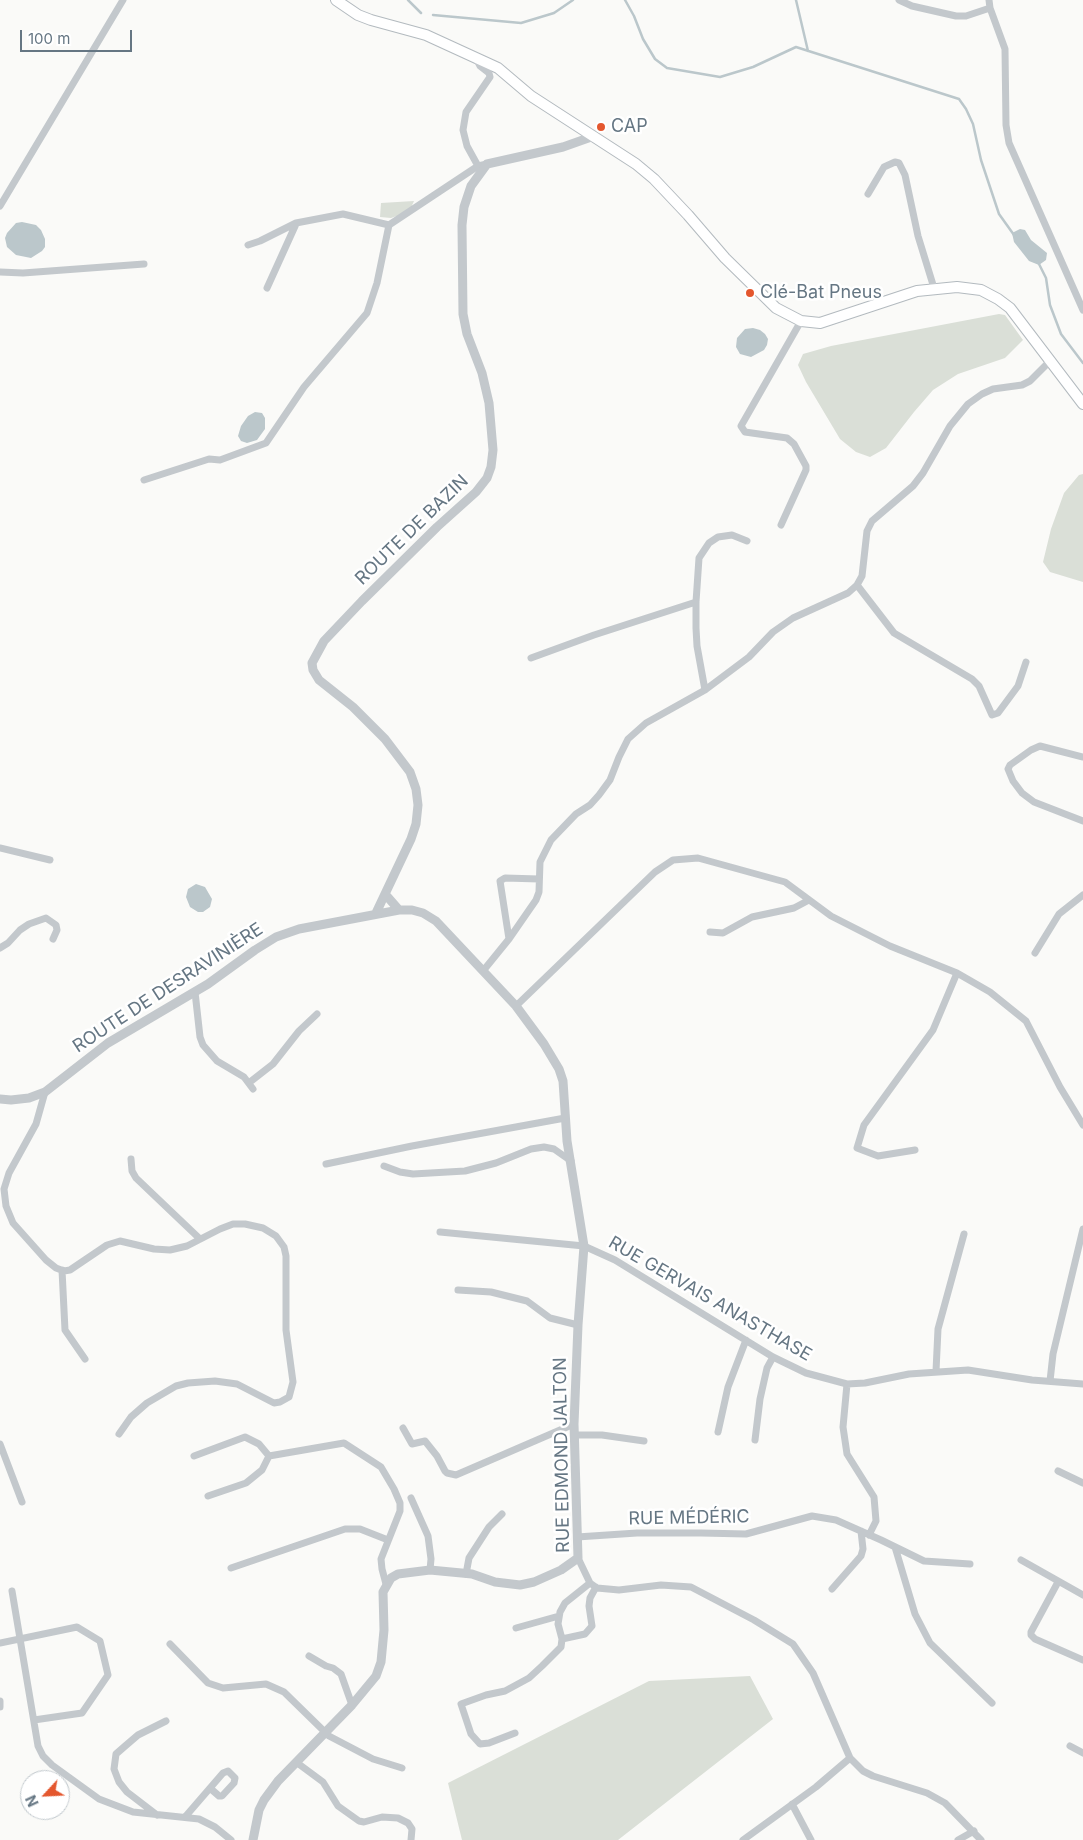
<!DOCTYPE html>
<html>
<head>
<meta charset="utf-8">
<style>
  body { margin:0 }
  #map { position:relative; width:1083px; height:1840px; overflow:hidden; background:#fafaf8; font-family:Inter,sans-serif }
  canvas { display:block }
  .north { position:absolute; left:20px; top:1770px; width:50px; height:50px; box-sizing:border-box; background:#fff; border:1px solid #c1c8cd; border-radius:50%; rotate:245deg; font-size:14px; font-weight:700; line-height:20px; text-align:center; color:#657683 }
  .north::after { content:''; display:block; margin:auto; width:18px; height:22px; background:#e4572e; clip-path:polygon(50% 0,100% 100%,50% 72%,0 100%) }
  .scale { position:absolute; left:20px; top:30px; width:112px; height:22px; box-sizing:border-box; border:2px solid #657683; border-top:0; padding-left:6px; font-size:15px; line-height:18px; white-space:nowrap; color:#657683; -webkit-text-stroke:4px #fff; paint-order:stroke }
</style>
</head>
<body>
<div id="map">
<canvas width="1083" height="1840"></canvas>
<div class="north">N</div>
<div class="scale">100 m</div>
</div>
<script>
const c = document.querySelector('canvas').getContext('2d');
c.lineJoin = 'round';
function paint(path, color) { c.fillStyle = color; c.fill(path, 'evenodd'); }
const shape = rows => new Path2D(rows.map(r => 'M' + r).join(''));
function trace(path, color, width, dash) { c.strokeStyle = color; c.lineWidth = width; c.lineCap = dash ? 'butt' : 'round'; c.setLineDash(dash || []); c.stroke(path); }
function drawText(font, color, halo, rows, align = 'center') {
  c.font = font + ' Inter,sans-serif'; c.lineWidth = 5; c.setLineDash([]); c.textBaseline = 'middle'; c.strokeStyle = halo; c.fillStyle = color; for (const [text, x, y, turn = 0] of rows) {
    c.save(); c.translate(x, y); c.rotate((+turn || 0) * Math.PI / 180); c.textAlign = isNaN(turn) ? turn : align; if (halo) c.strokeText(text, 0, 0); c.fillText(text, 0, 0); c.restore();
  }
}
paint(shape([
  [414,201,410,210,403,214,391,218,380,217,381,203],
  [999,314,1005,315,1023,340,1005,358,958,374,933,390,914,412,886,448,870,457,856,452,840,439,806,382,798,365,803,354,831,346],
  [1083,474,1083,582,1050,572,1043,562,1051,529,1064,493,1079,475],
  [750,1676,773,1719,618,1840,462,1840,448,1783,649,1681]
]), '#dadfd7');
paint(shape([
  [22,222,36,225,41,230,45,239,45,247,42,251,31,258,16,255,7,247,5,238,7,233,16,223],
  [1020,229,1025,230,1031,240,1047,253,1046,260,1039,265,1029,261,1014,242,1012,233],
  [753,328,760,330,765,334,768,339,767,345,764,350,751,357,740,354,736,347,737,338,745,329],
  [255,412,262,413,265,418,265,429,257,440,247,443,241,441,238,436,241,426,248,416],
  [196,884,205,887,212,899,210,907,203,912,198,912,190,907,186,897,188,889]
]), '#bbc7cb');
trace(shape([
  [408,0,421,13],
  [625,0,634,16,643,39,655,59,667,68,720,77,753,67,796,47,959,99,966,109,973,124,981,160,999,214,1014,235],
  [796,0,808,51],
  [433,15,521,23,554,13,573,0],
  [1039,264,1046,278,1050,305,1061,334,1083,363]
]), '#bbc7cb', 2.5);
const secondary = shape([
  [336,0,358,15,371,20,426,35,498,68,531,96,636,164,654,179,688,215,725,258,776,308,801,321,820,323,917,291,957,287,981,290,998,299,1010,308,1083,404]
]);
trace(secondary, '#b3babf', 12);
trace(shape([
  [899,0,912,6,956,16,966,16,990,8],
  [989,0,990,8,1005,49,1006,125,1009,143,1083,310],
  [476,58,480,66,489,73,490,77,466,112,463,130,467,146,478,166],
  [868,194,884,167,895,162,899,163,905,175,918,236,934,288],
  [0,206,123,0],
  [248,245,260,241,296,223,343,214,389,225,478,166,487,164],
  [0,272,23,273,144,264],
  [267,288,296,224],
  [144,480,209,459,220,460,266,443,304,387,367,313,377,283,389,225],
  [781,525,806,470,806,466,794,444,787,438,745,432,741,426,801,321],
  [857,585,894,633,972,679,979,686,992,715,998,713,1018,686,1026,662],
  [531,658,594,635,696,602],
  [705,690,697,646,696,628,696,602,699,558,709,543,718,537,732,535,747,541],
  [1083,757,1040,746,1031,750,1010,765,1008,769,1013,781,1022,793,1034,802,1083,821],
  [0,848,50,860],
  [710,932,723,933,752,917,794,908,809,900],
  [509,939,500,881,505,878,539,879],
  [0,948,8,943,20,930,29,924,46,918,56,925,57,930,53,939],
  [1035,953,1059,914,1083,895],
  [483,971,509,939,536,900,539,892,540,862,551,840,576,814,590,805,599,795,610,780,619,757,628,739,646,723,705,690,749,657,773,632,793,618,848,593,857,585,862,576,867,531,872,521,913,486,923,473,950,426,968,404,982,394,993,389,1022,385,1030,381,1051,360],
  [195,992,200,1037,203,1045,217,1061,244,1077,253,1089],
  [516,1006,655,872,673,860,698,858,785,882,831,916,890,946,957,973,990,992,1026,1021,1060,1087,1083,1125],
  [250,1082,273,1064,299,1031,317,1014],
  [45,1092,36,1124,9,1173,4,1189,6,1206,13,1223,46,1260,56,1268,64,1271,70,1270,107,1245,120,1241,154,1249,170,1250,187,1246,220,1229,233,1224,245,1224,263,1228,276,1236,284,1247,286,1256,286,1330,293,1382,289,1397,280,1402,274,1403,237,1384,215,1381,188,1383,176,1386,147,1403,131,1417,119,1434],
  [915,1150,878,1156,857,1148,864,1125,933,1030,957,973],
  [131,1159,132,1171,136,1178,200,1239],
  [326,1164,412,1146,565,1118],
  [384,1166,400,1172,413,1174,465,1171,496,1163,531,1149,544,1147,554,1149,571,1161],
  [440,1232,584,1246,615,1260,773,1357,806,1373,847,1384,865,1383,909,1374,968,1370,1032,1380,1083,1384],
  [62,1270,65,1330,85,1359],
  [458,1290,491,1292,527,1301,550,1318,578,1325],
  [936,1371,938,1329,964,1234],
  [1050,1381,1053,1354,1083,1229],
  [847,1384,843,1427,847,1454,874,1497,876,1521,869,1535],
  [403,1428,412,1444,425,1441,437,1456,445,1471,447,1473,456,1475,574,1424],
  [718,1432,728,1387,746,1340],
  [574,1435,602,1435,644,1441],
  [755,1440,760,1399,767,1368,773,1357],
  [0,1444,22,1502],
  [194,1456,245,1437,259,1444,269,1456,262,1470,246,1483,208,1496],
  [269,1456,344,1443,381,1467,394,1489,400,1503,400,1511,381,1559,382,1569,386,1584],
  [1058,1471,1083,1483],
  [411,1498,428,1536,431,1559,430,1570],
  [577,1537,637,1533,701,1533,746,1534,812,1516,836,1520,881,1540,924,1561,970,1564],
  [895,1547,915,1614,930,1643,992,1703],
  [578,1558,590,1583,597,1588,619,1590,661,1585,691,1587,754,1620,793,1644,813,1673,850,1758,863,1771,873,1776,927,1793,945,1803,981,1840],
  [1021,1560,1083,1595],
  [231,1568,345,1529,360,1529,388,1540],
  [466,1574,469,1558,489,1527,502,1514],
  [1058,1582,1031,1632,1031,1635,1035,1639,1083,1660],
  [832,1589,861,1556,863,1549,861,1531],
  [12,1591,38,1746,43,1756,52,1765,99,1799,133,1812,199,1819,215,1827,231,1840],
  [516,1628,559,1616],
  [562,1639,585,1634,592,1626,589,1606,590,1598,596,1587],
  [0,1643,77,1627,100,1641,108,1675,82,1713,34,1720],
  [170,1644,208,1683,223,1688,266,1684,284,1692,329,1736,373,1759,402,1768],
  [309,1656,326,1666,333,1668,341,1674,352,1705],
  [0,1701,0,1707],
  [515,1733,489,1743,480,1744,471,1734,461,1704,486,1695,505,1691,529,1678,542,1666,561,1647,562,1639,558,1624,560,1612,565,1603,590,1583],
  [1070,1746,1083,1753],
  [296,1762,323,1782,338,1806,359,1821,364,1822,382,1817,398,1818,408,1823,412,1829,411,1840],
  [792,1804,811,1840],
  [157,1815,127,1792,119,1782,114,1769,116,1754,124,1747,138,1735,166,1721],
  [185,1817,223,1773,228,1771,235,1778,234,1783,222,1796,219,1796,211,1789],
  [743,1840,816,1787,850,1758],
  [958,1840,974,1831]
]), '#c3c8cc', 7);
trace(shape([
  [385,894,399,910],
  [376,913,411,839,416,824,418,805,416,789,410,772,385,739,353,707,319,680,313,670,312,663,324,641,362,601,437,527,476,492,487,478,491,467,493,450,489,403,482,373,467,334,463,314,462,225,464,207,471,186,487,164,563,147,594,136],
  [0,1099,11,1100,29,1098,45,1092,108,1043,208,984,255,950,276,937,299,929,399,910,412,910,423,913,436,921,516,1006,544,1044,559,1069,563,1081,567,1141,584,1246,578,1325,574,1424,578,1558,561,1570,534,1582,520,1585,495,1582,472,1574,430,1570,398,1574,391,1578,383,1592,384,1630,381,1662,376,1676,352,1705,278,1781,264,1800,259,1810,253,1840]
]), '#c3c8cc', 9);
trace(secondary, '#fff', 10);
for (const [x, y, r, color] of [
  [601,127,5,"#e4572e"],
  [750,293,5,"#e4572e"]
]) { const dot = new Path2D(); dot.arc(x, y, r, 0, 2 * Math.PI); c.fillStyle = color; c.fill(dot); trace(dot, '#fff', 2); }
drawText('18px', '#657683', '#fff', [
  ["CAP",611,127],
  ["Clé-Bat Pneus",760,293]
], 'left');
drawText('18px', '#657683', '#fff', [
  ["ROUTE DE BAZIN",412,530,-44],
  ["ROUTE DE DESRAVINIÈRE",168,988,-33],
  ["RUE GERVAIS ANASTHASE",710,1299,30],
  ["RUE EDMOND JALTON",562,1455,-91],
  ["RUE MÉDÉRIC",689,1518,-1]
]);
</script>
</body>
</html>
